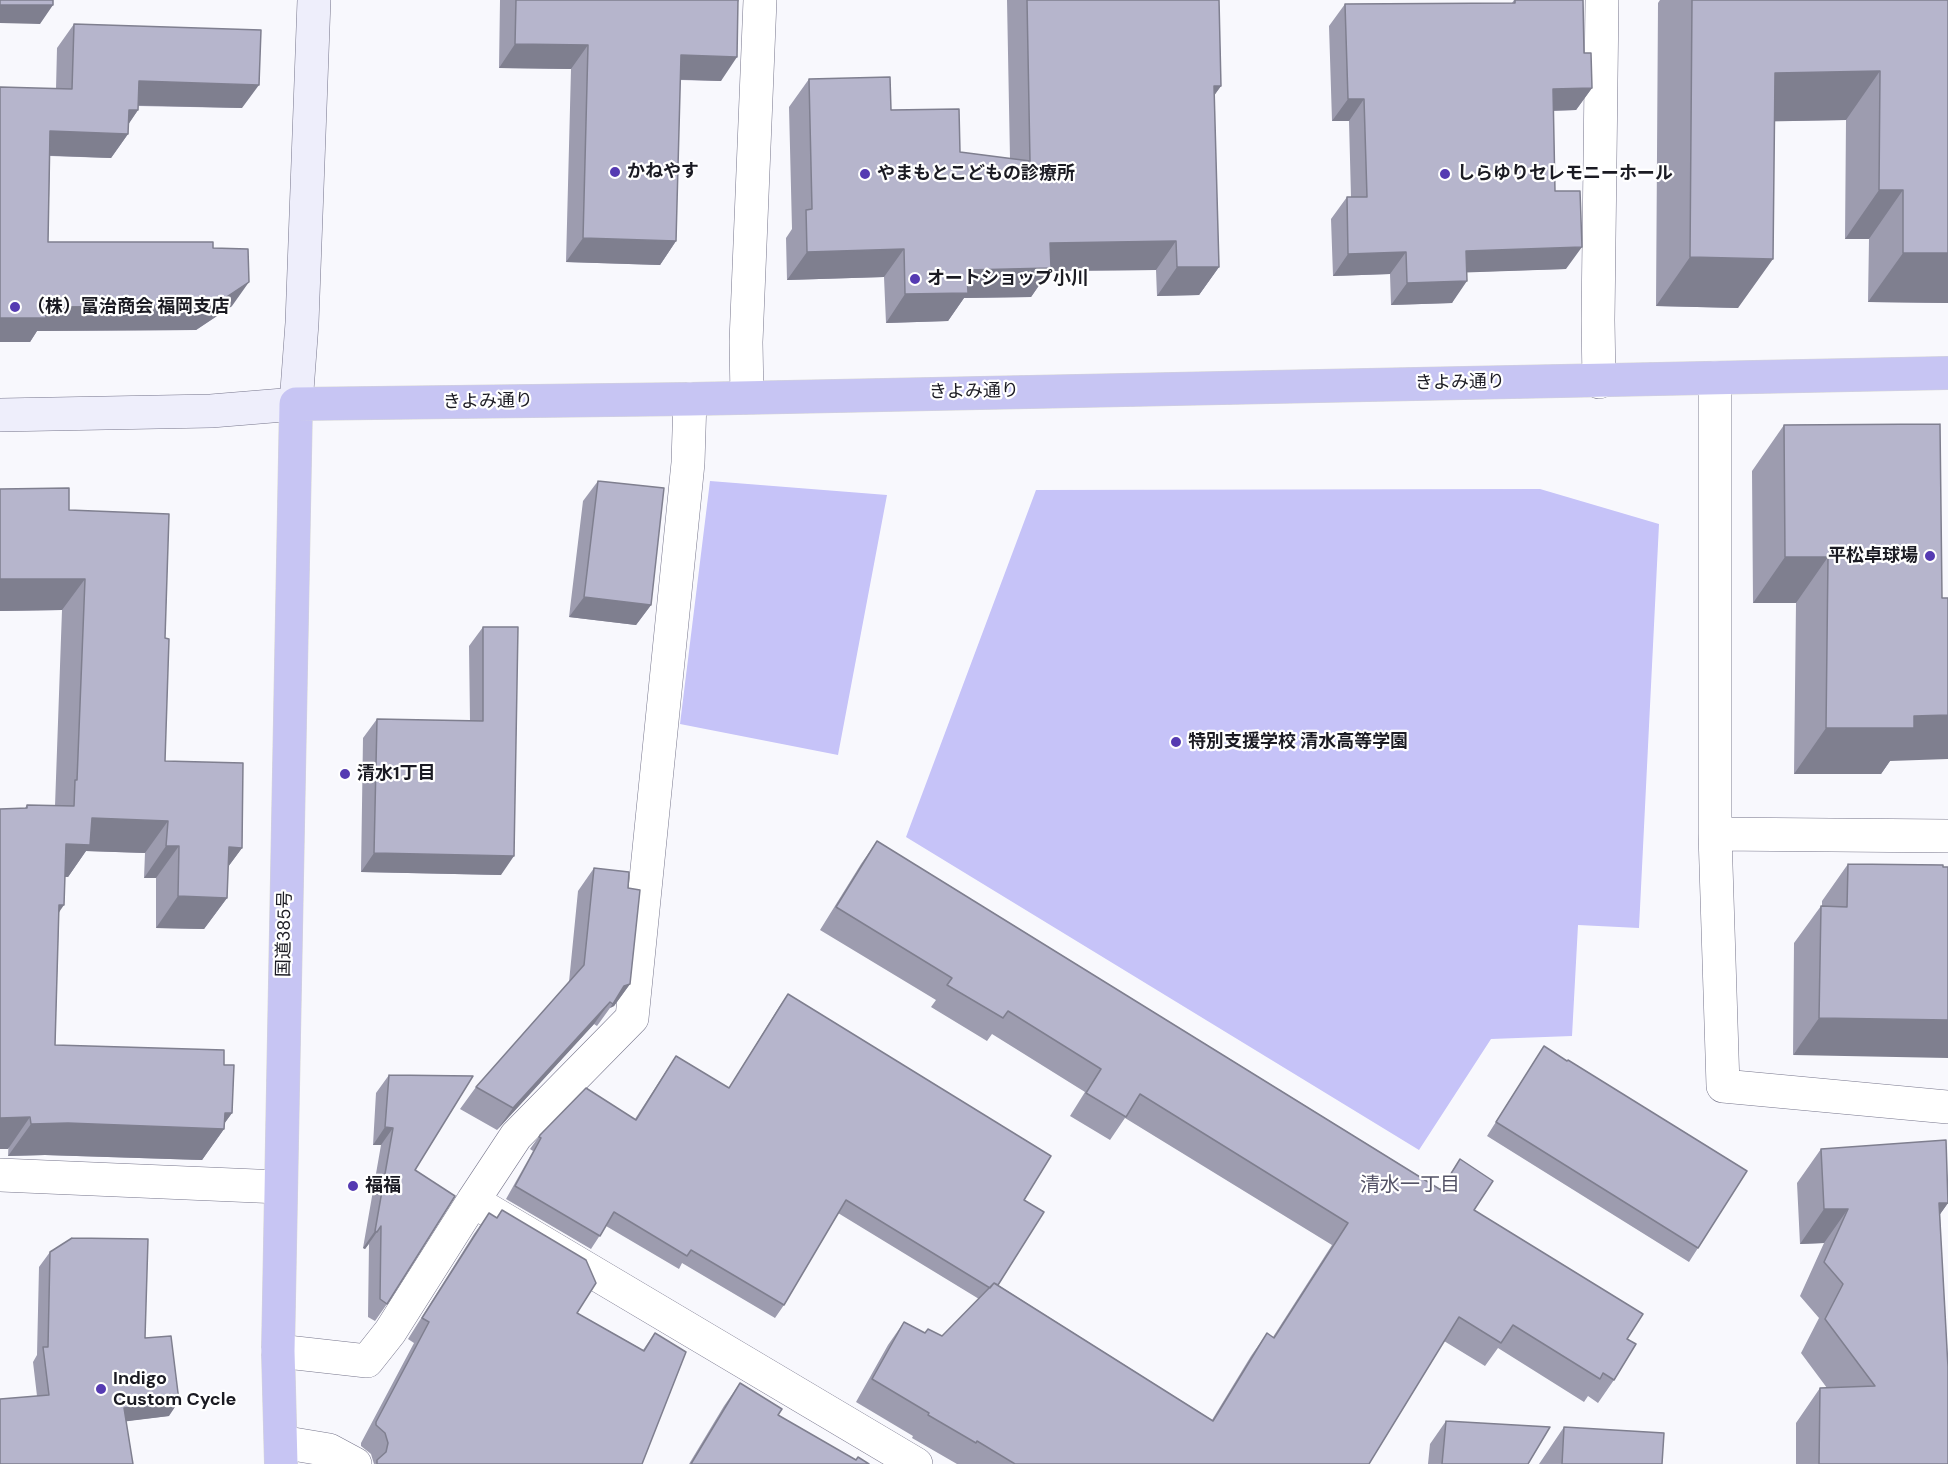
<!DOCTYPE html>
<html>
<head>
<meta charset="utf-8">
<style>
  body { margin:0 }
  canvas { display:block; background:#f8f8fd }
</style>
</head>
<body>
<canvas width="1948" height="1464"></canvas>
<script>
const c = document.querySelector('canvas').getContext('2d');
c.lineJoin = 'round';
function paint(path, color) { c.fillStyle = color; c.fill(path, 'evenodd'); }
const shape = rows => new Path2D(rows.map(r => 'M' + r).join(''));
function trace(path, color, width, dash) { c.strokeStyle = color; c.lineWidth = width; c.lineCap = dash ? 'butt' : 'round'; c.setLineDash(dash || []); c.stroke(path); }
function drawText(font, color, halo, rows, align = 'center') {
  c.font = font + ' "DM Sans","Noto Sans JP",sans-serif'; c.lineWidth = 4.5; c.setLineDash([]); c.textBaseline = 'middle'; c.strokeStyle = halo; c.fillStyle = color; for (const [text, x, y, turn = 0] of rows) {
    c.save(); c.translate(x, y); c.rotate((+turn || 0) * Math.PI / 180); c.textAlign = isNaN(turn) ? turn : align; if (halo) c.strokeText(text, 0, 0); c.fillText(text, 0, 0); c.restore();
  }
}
paint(shape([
  [710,481,887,495,838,755,680,724],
  [1540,489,1659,524,1639,928,1578,925,1572,1036,1491,1039,1419,1150,906,837,1036,490]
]), '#c6c3f8');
const street = shape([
  [1715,378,1715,834,1723,1086,1948,1107],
  [1599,382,1598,320,1602,0],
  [747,397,746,342,760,0],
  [1715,834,1948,836],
  [0,1175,280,1187],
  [473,1201,516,1136,632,1018,688,463,690,399],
  [278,1351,367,1361,390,1332,473,1201,916,1464],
  [281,1442,329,1450,355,1464]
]);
const secondary = shape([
  [0,415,211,411,296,404,302,323,314,0]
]);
const highway = shape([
  [281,1464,278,1351,296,404,690,399,1948,373]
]);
trace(street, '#77768c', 34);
trace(secondary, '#77768c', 34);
trace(highway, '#d6d6d7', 34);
trace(street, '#fff', 33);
trace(secondary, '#eeeefb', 33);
trace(highway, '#c7c5f3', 33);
paint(shape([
  [500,0,739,0,738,2,721,81,680,80,676,241,660,265,566,262,571,69,499,68],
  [1007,0,1219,0,1221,86,1214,95,1219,267,1199,295,1157,296,1156,270,1049,271,1031,297,964,298,948,321,886,323,884,277,787,280,786,238,792,229,789,107,809,79,891,110,960,152,1010,159],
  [1514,0,1583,0,1584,53,1592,88,1576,110,1553,111,1555,191,1566,269,1467,272,1452,303,1391,305,1390,274,1333,276,1331,219,1347,197,1351,197,1349,121,1332,121,1329,26,1345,4,1512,3],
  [1660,0,1948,0,1948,303,1868,302,1869,239,1845,239,1846,120,1775,121,1738,308,1656,306,1658,3],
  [74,24,242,108,138,106,138,110,128,124,128,134,111,158,50,156,48,242,213,248,232,306,196,330,37,331,30,342,0,342,0,87,56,89,57,48],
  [1940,424,1890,761,1881,774,1794,774,1796,603,1753,603,1752,471,1784,425],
  [598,481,651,605,636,625,569,617,583,501],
  [0,489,69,510,165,638,165,761,242,848,228,867,227,898,204,929,156,928,156,878,144,878,145,853,86,851,68,877,65,877,59,913,55,1045,224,1065,232,1113,224,1124,224,1129,202,1160,45,1155,8,1156,25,808,27,805,55,806,62,610,0,611],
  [483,627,501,875,361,872,363,738,377,719,470,721,469,646],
  [877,841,1440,1189,1460,1159,1474,1210,1627,1339,1614,1380,1598,1403,1588,1396,1584,1402,1498,1348,1485,1366,1444,1341,1369,1464,957,1464,912,1438,913,1436,856,1402,888,1345,904,1322,925,1333,942,1336,979,1299,838,1213,784,1305,775,1318,682,1263,679,1269,606,1226,591,1249,506,1199,533,1151,530,1149,540,1135,635,1119,676,1056,729,1088,779,1007,788,994,1024,1200,998,1285,1212,1420,1251,1356,1267,1333,1273,1337,1332,1245,1125,1118,1110,1140,1070,1116,1085,1092,992,1034,987,1041,931,1007,936,1000,820,930,861,864],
  [1848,864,1943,865,1793,1055,1794,943,1821,906,1822,906,1822,901],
  [594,868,628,888,630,984,614,1006,610,1008,597,1026,594,1024,497,1130,460,1109,476,1087,569,982,578,891],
  [1544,1046,1698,1248,1689,1262,1487,1136],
  [389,1075,415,1170,387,1304,375,1321,368,1317,369,1244,365,1249,363,1248,381,1145,373,1145,376,1093],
  [1821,1149,1948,1203,1940,1214,1948,1464,1796,1464,1796,1423,1820,1388,1827,1388,1801,1353,1819,1318,1800,1296,1824,1243,1800,1244,1797,1183],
  [502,1210,577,1313,643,1350,655,1333,642,1464,374,1464,371,1454,361,1446,361,1443,414,1343,408,1339,474,1234,489,1213,496,1218],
  [50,1252,145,1338,169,1416,126,1421,37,1396,33,1362,37,1355,39,1267],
  [740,1383,778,1415,856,1460,869,1464,689,1464,724,1406],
  [1446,1421,1528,1464,1428,1464,1430,1444],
  [1564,1427,1662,1464,1539,1464]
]), '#9d9caf');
paint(shape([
  [0,5,53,5,40,24,0,23],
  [515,44,588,45,571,69,499,68],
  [681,55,737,57,721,81,664,79],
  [1880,71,1846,120,1741,122,1775,73],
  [139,81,259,85,242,108,122,105],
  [1214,86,1221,86,1201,114],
  [1592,88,1576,110,1537,111,1553,89],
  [1348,99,1364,99,1349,121,1332,121],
  [129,110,138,110,122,134,128,134,111,158,34,155,50,131],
  [1879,190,1903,190,1869,239,1845,239],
  [583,238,676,241,660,265,566,262],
  [1176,241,1156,270,1049,271,1031,297,964,298,948,321,886,323,905,294,967,270,1050,243],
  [1582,247,1566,269,1451,273,1466,251],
  [904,249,884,277,787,280,807,252],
  [1406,252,1390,274,1333,276,1348,254],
  [1903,253,1948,253,1948,303,1868,302],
  [1690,257,1773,259,1738,308,1656,306],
  [1177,267,1219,267,1199,295,1157,296],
  [1467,281,1452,303,1391,305,1407,283],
  [249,282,232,306,196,330,37,331,30,342,0,342,0,318,46,307],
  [1785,557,1828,557,1796,603,1753,603],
  [0,579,85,579,62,610,0,611],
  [584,597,651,605,636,625,569,617],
  [1948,715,1948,759,1890,761,1881,774,1794,774,1826,728,1914,716],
  [92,818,168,821,145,853,86,851,68,877,43,876,66,844],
  [166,846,179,846,156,878,144,878],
  [229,847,242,848,219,879],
  [374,853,514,856,501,875,361,872],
  [178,896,227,898,204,929,156,928],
  [59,905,64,905,42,937],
  [630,984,614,1006,610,1008,624,986],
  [610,1002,594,1024,497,1130,513,1108],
  [1819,1018,1948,1020,1948,1058,1793,1055],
  [232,1113,221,1128,224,1129,202,1160,45,1155,8,1156,31,1124],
  [30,1117,8,1149,0,1149,0,1118],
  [385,1127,393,1128,381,1145,373,1145],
  [1939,1203,1948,1203,1924,1237],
  [1824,1209,1848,1209,1824,1243,1800,1244],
  [375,1231,377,1232,365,1249,363,1248],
  [179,1401,169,1416,113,1423,124,1408]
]), '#7f7f8f');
const building = shape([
  [0,0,53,0,53,5,0,5,0,0],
  [516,0,738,0,737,57,681,55,676,241,583,238,588,45,515,44,516,0],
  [1027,0,1219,0,1221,86,1214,86,1219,267,1177,267,1176,241,1050,243,1051,268,967,270,968,293,905,294,904,249,807,252,806,210,812,209,809,79,890,77,891,110,959,109,960,152,1030,161,1027,0],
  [1515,0,1583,0,1584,53,1591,53,1592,88,1553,89,1555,191,1580,191,1582,247,1466,251,1467,281,1407,283,1406,252,1348,254,1347,197,1367,197,1364,99,1348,99,1345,4,1515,3,1515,0],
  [1692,0,1948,0,1948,253,1903,253,1903,190,1879,190,1880,71,1775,73,1773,259,1690,257,1692,0],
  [74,24,261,30,259,85,139,81,138,110,129,110,128,134,50,131,48,242,213,242,213,248,248,249,249,282,213,306,46,307,46,318,0,318,0,87,72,89,74,24],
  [1940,424,1942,598,1948,598,1948,715,1914,716,1914,728,1826,728,1828,557,1785,557,1784,425,1940,424],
  [598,481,664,488,651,605,584,597,598,481],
  [69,488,69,510,169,514,165,638,169,639,165,761,243,763,242,848,229,847,227,898,178,896,179,846,166,846,168,821,92,818,90,845,66,844,64,905,59,905,55,1045,224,1050,224,1065,234,1065,232,1113,225,1113,224,1129,68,1123,31,1124,30,1117,0,1118,0,809,27,808,27,805,74,806,75,780,77,780,85,579,0,579,0,489,69,488],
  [483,627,518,627,514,856,374,853,377,719,483,721,483,627],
  [877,841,1441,1190,1460,1159,1493,1181,1474,1210,1643,1314,1627,1339,1636,1344,1614,1380,1603,1373,1600,1379,1513,1325,1501,1343,1459,1317,1369,1464,1015,1464,977,1441,976,1443,928,1415,929,1413,872,1379,904,1322,925,1333,928,1329,942,1336,994,1283,1213,1421,1267,1333,1274,1338,1348,1223,1140,1094,1126,1117,1086,1093,1101,1069,1008,1011,1003,1018,947,985,952,978,836,907,877,841],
  [1848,864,1943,865,1943,867,1948,867,1948,1020,1819,1018,1821,906,1847,907,1848,864],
  [594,868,629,872,628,888,640,890,630,984,624,986,613,1004,610,1002,513,1108,476,1087,584,965,594,868],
  [788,994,1051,1156,1024,1200,1044,1212,998,1285,994,1283,990,1288,846,1200,784,1305,691,1250,687,1256,614,1212,600,1236,515,1186,541,1138,539,1137,540,1135,586,1088,636,1120,676,1056,729,1088,788,994],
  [1544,1046,1567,1061,1568,1060,1747,1171,1698,1248,1496,1122,1544,1046],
  [389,1075,473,1076,415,1170,455,1196,387,1304,380,1299,381,1226,377,1232,375,1231,393,1128,385,1127,389,1075],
  [1946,1140,1948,1203,1939,1203,1948,1367,1948,1464,1819,1464,1820,1388,1875,1386,1825,1319,1843,1284,1824,1262,1848,1209,1824,1209,1821,1149,1946,1140],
  [502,1210,586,1260,596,1283,577,1313,644,1351,655,1333,686,1352,642,1464,377,1464,377,1460,386,1452,388,1443,385,1433,376,1425,376,1422,429,1322,422,1318,489,1213,497,1218,502,1210],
  [72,1238,148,1239,145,1338,171,1336,179,1401,124,1408,133,1464,0,1464,0,1399,49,1395,43,1347,48,1347,50,1252,72,1238],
  [740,1383,782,1409,778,1415,856,1460,858,1457,869,1464,691,1464,740,1383],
  [1446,1421,1550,1427,1528,1464,1442,1464,1446,1421],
  [1564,1427,1664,1433,1662,1464,1562,1464,1564,1427]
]);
paint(building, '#b6b5cc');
trace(building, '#7f7f8f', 1.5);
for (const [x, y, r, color] of [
  [615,172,6,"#553ab2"],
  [865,174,6,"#553ab2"],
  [1445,174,6,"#553ab2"],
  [915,279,6,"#553ab2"],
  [15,307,6,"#553ab2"],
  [1930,556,6,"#553ab2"],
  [1176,742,6,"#553ab2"],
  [345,774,6,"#553ab2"],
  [353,1186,6,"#553ab2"],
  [101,1389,6,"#553ab2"]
]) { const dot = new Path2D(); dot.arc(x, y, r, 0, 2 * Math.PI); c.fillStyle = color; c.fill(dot); trace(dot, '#fff', 2); }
drawText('bold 18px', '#1b1b23', '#fff', [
  ["かねやす",627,172],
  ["やまもとこどもの診療所",877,174],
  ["しらゆりセレモニーホール",1457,174],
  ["オートショップ小川",927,279],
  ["（株）冨治商会 福岡支店",27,307],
  ["平松卓球場",1918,556,"right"],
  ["特別支援学校 清水高等学園",1188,742],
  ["清水1丁目",357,774],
  ["福福",365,1186],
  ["Indigo",113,1379],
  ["Custom Cycle",113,1400]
], 'left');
drawText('18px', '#1b1b23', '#fff', [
  ["きよみ通り",1460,383,-1],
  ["きよみ通り",974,392,-1],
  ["きよみ通り",488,402,-1],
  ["国道385号",285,934,-89]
]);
drawText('20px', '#535266', '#fff', [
  ["清水一丁目",1410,1186]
]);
</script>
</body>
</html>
